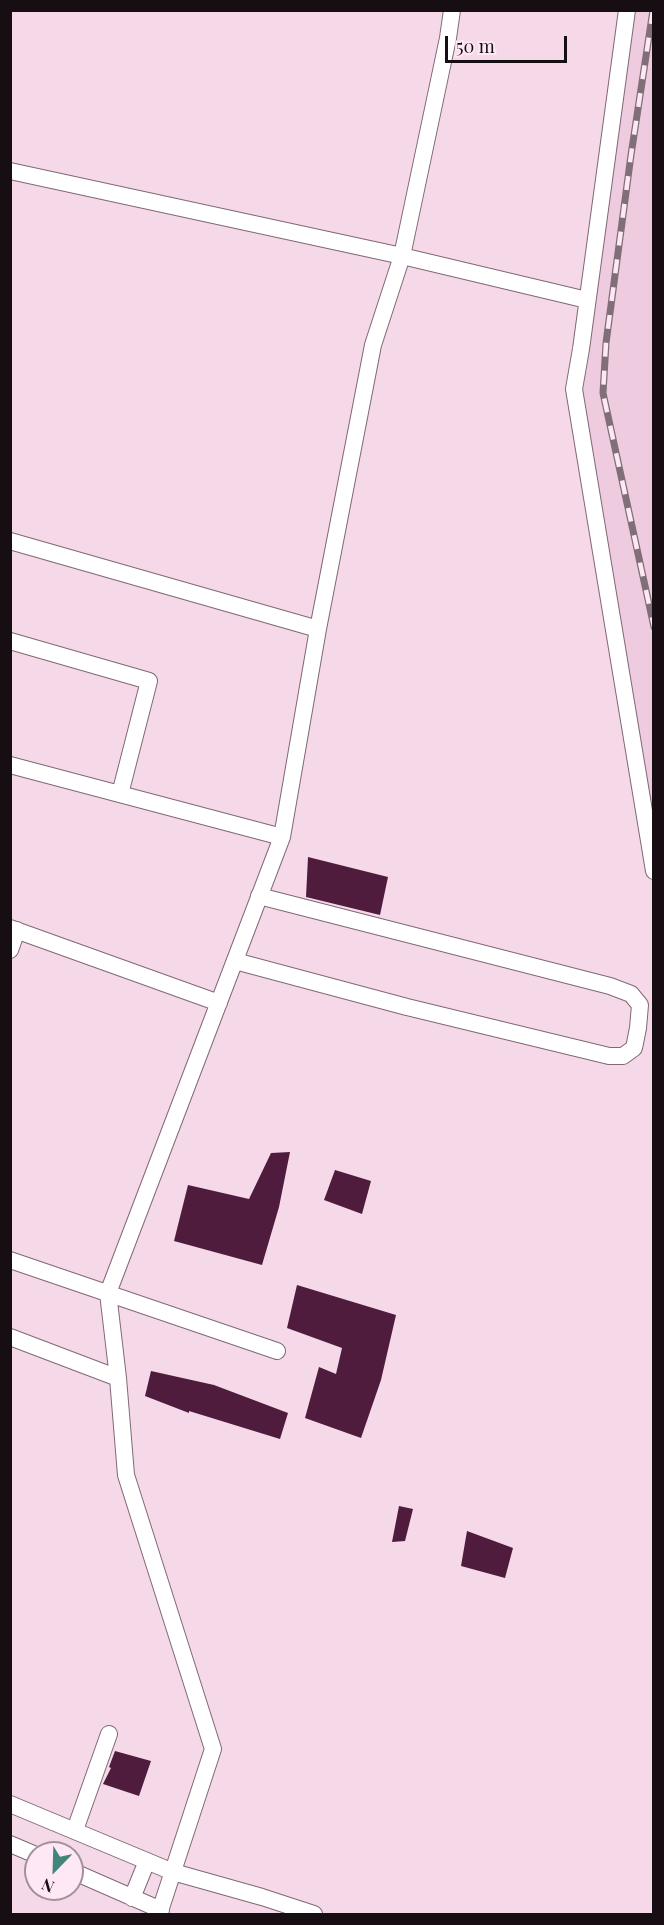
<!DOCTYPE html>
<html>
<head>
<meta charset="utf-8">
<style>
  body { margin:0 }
  #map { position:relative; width:664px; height:1925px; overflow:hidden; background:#f5d9e9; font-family:"Playfair Display",serif }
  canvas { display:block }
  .frame { position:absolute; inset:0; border:12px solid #170e13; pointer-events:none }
  .north { position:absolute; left:24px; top:1841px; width:60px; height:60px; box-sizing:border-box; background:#fee8f5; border:2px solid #a2919b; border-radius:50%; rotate:203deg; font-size:16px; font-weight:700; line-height:24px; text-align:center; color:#170e13 }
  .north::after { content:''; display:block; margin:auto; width:21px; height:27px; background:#41867c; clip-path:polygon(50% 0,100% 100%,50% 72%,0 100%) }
  .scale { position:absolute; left:445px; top:36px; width:122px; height:27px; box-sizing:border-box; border:3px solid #170e13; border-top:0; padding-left:8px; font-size:18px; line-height:21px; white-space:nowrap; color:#170e13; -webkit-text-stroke:4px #fee8f5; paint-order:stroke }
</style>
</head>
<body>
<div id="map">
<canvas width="664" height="1925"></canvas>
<div class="frame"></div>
<div class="north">N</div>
<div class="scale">50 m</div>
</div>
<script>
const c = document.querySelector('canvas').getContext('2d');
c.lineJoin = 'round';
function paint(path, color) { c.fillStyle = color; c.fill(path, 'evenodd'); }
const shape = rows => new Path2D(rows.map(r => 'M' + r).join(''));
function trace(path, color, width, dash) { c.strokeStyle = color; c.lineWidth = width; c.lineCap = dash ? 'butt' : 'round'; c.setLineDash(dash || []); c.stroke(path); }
paint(shape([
  [632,11,653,11,653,844,576,389]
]), '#eecbdf');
paint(shape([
  [308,857,388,877,380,915,306,897],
  [290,1152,279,1207,262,1265,174,1241,188,1185,249,1199,271,1153],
  [335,1170,371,1181,362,1214,324,1200],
  [297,1285,396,1315,381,1380,361,1438,305,1418,319,1367,336,1374,342,1348,287,1328],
  [151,1371,214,1385,288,1413,280,1439,189,1411,189,1413,145,1396],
  [399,1506,413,1509,405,1541,392,1542],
  [467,1531,513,1548,505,1578,461,1566],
  [115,1751,151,1761,139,1796,103,1784,111,1768,109,1767]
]), '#4f1c3e');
const minor = shape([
  [627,10,581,349,574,389,654,871],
  [10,171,402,256,587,300],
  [10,541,318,629],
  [10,641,149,681,120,794],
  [10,765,282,837],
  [10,928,219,1003],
  [10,950,17,930],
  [235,961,407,1007,609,1056,623,1056,634,1048,638,1028,640,1005,631,994,610,986,259,896],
  [10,1260,277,1351],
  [10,1337,118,1378],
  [10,1804,173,1872,262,1897,314,1914],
  [75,1830,109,1734],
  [10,1844,36,1855],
  [72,1871,161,1910],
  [132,1898,147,1861],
  [159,1914,213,1749,126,1475,118,1378,108,1293,282,837,318,629,373,345,402,256,448,38,452,10]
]);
trace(minor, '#806876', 18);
trace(minor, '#fff', 16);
const rail = shape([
  [653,10,631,155,606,343,603,393,654,627]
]);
trace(rail, '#806e78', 7);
trace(rail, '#fee8f5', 4.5, [14]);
</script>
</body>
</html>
